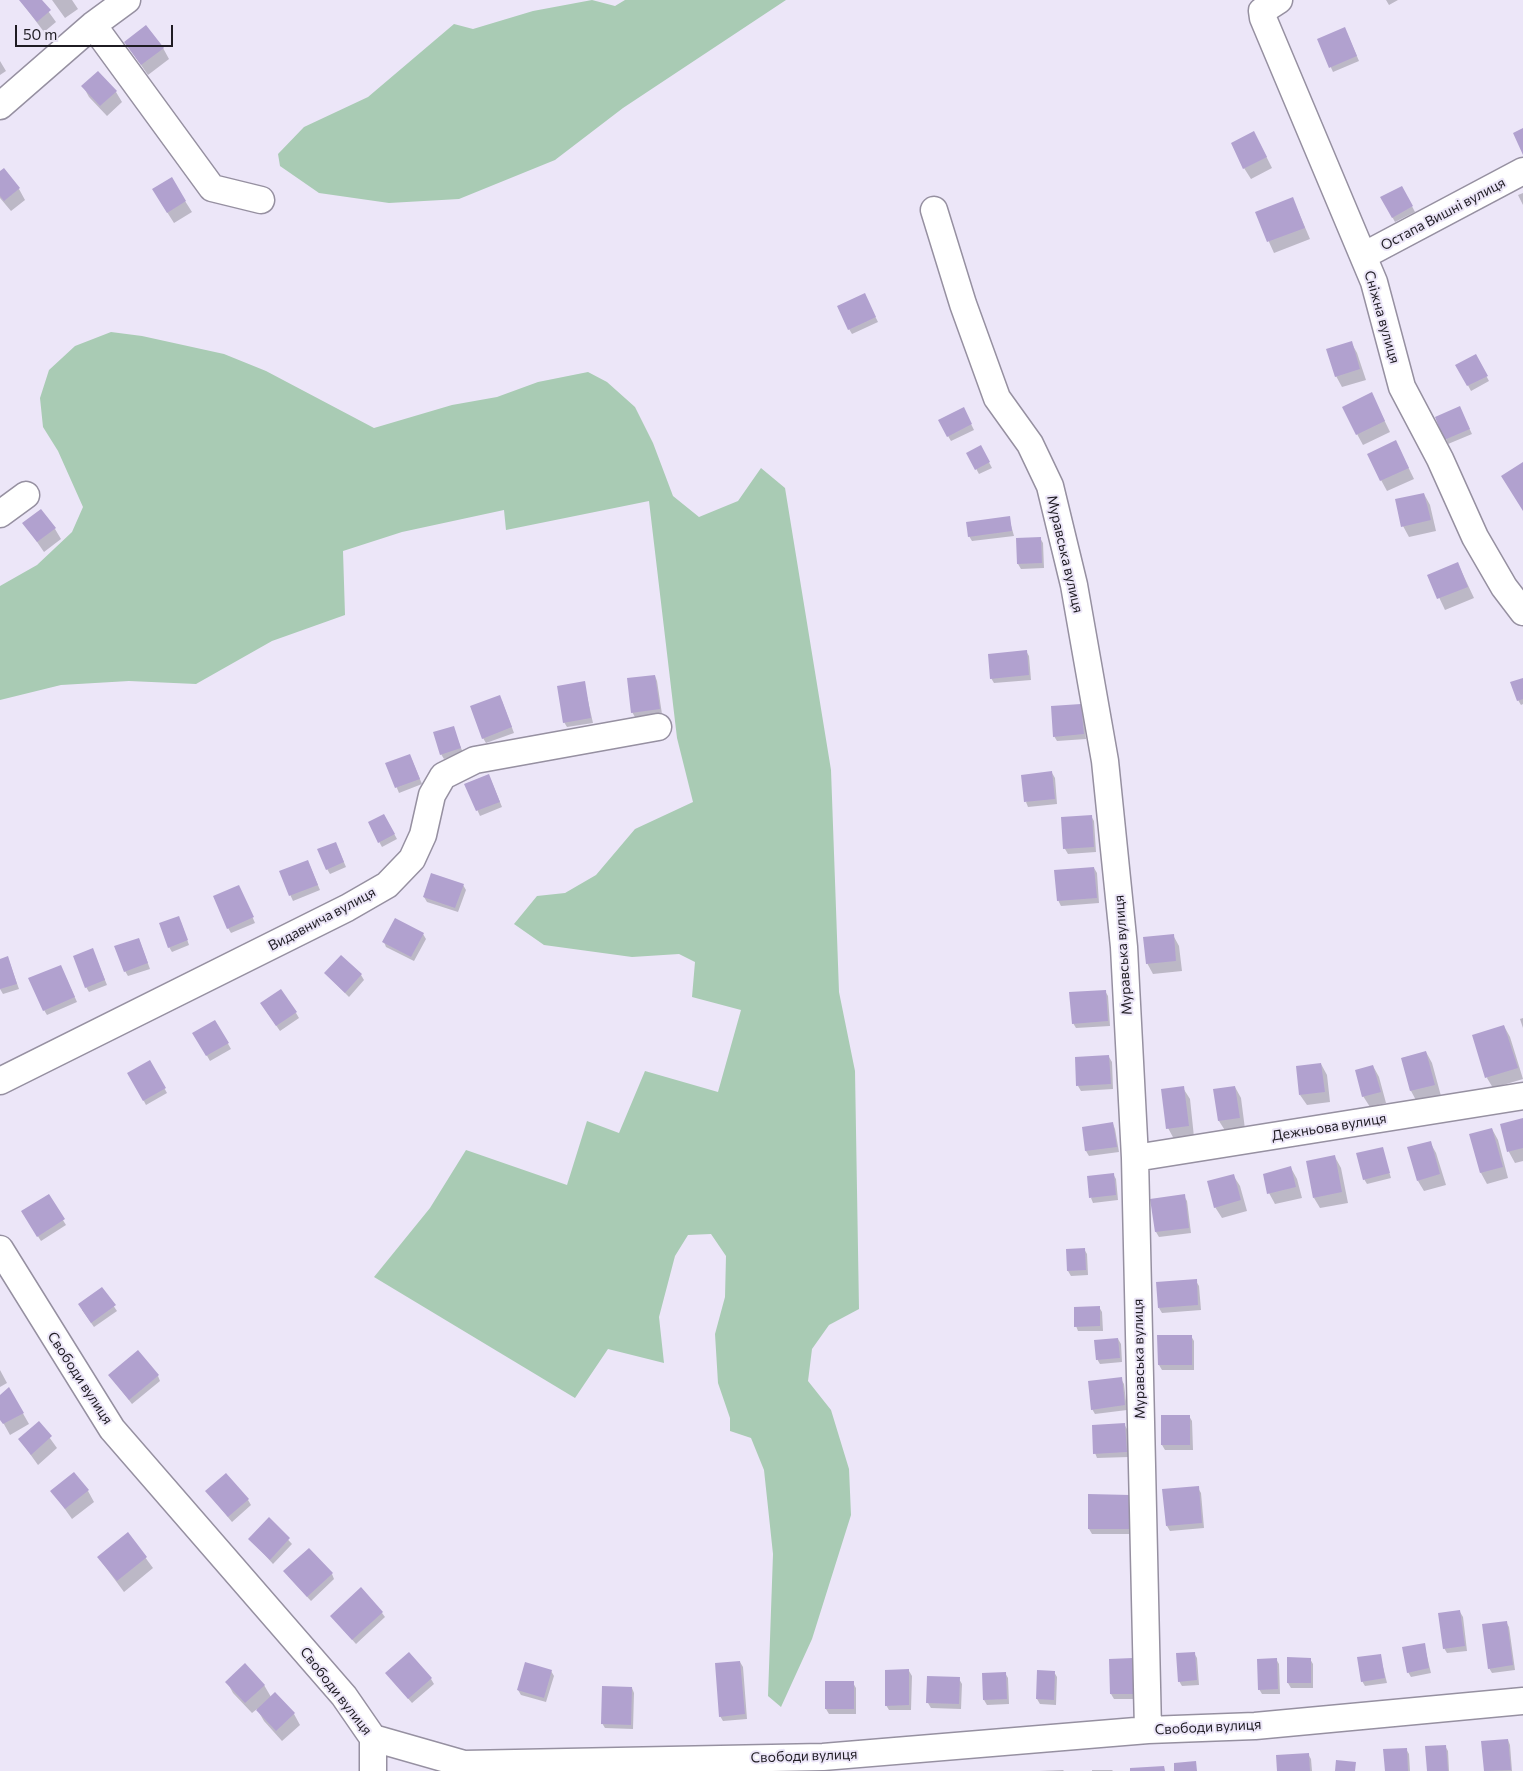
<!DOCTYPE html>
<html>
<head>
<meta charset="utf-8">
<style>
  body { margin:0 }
  #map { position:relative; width:1523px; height:1771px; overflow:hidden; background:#ece6f8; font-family:Commissioner,sans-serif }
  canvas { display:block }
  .scale { position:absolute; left:15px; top:25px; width:158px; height:22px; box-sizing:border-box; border:2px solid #1f1c23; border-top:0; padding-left:6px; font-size:15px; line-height:18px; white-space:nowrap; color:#1f1c23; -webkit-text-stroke:4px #ece6f8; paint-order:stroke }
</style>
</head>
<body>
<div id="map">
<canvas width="1523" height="1771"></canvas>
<div class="scale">50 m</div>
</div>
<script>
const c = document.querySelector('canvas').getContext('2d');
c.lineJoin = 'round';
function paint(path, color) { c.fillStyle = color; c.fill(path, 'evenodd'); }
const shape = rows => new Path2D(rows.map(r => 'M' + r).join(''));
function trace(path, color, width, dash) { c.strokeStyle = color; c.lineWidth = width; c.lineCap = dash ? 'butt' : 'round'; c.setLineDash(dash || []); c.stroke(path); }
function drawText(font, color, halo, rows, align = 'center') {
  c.font = font + ' Commissioner,sans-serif'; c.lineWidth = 4; c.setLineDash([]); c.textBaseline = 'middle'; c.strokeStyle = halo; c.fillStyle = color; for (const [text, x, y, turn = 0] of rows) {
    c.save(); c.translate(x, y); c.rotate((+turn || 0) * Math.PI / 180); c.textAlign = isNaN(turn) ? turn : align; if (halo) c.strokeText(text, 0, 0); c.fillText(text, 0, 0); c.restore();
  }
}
paint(shape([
  [592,0,615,6,625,0,786,0,623,108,555,160,459,199,389,203,319,193,280,166,278,154,304,127,368,97,454,24,473,29,533,11],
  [111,332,142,336,224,354,266,371,374,428,452,405,497,397,538,382,588,372,607,382,635,407,653,443,673,496,699,517,738,501,761,468,785,488,831,770,839,992,855,1071,859,1309,829,1325,812,1349,808,1381,831,1410,849,1469,851,1515,812,1639,781,1707,768,1696,773,1554,764,1470,751,1438,730,1431,730,1418,718,1383,715,1334,725,1297,726,1256,711,1234,688,1235,675,1256,659,1317,664,1363,608,1349,575,1398,374,1277,430,1208,466,1150,567,1185,587,1121,619,1133,645,1071,718,1092,741,1010,692,997,695,962,679,954,632,957,544,945,514,924,537,896,565,893,596,875,635,829,693,802,677,738,649,501,506,530,504,510,402,532,343,551,345,615,272,641,196,684,129,681,61,685,0,700,0,586,37,565,72,532,83,507,58,451,43,427,40,398,49,370,75,346]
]), '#a9cbb4');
paint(shape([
  [20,0,40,0,56,22,44,32],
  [52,0,72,0,78,9,65,18],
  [1386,0,1398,0,1389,5],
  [1347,33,1359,61,1333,72,1318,39],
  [125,42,163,48,169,59,148,75],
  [0,61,6,71,0,75],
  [83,86,116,92,122,102,107,116,89,97],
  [1260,144,1272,168,1251,179,1244,168],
  [0,173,19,189,25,200,11,211,0,198],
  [171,179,192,212,174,223,160,201],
  [1402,187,1415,212,1395,222,1382,198],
  [1523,193,1523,205,1518,195],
  [1293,199,1310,239,1274,253,1256,213],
  [867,300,878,322,852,334,849,329],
  [1351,342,1357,353,1366,380,1342,387,1336,376],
  [1475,355,1489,381,1471,391,1457,365],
  [1377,405,1390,432,1363,445,1357,434],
  [1462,413,1472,434,1448,444,1446,439],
  [966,414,974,430,951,441,948,436],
  [1396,442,1414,479,1387,491,1381,480],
  [981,447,992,468,979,474,968,454],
  [1424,494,1430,505,1436,531,1409,537,1403,526],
  [1009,518,1014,536,972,541,969,536],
  [24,523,55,529,61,539,44,552],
  [1040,538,1043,543,1044,568,1021,569,1018,564],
  [1458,564,1474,598,1445,610,1429,576],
  [1026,651,1029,656,1031,680,994,683,991,678],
  [655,676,657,681,662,714,635,717,632,712],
  [1523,679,1523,704,1521,705,1518,700],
  [584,683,593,723,567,727,564,722],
  [502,701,514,733,486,743,483,738],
  [1081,705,1083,710,1086,739,1057,741,1054,736],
  [453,727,463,753,444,759,441,754],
  [412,760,422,784,399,793,387,764],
  [1052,773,1055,778,1057,804,1028,807,1026,802],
  [491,780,502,807,480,816,466,785],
  [384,815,397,839,382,847,369,823],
  [1091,816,1094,821,1096,852,1068,854,1065,849,1062,818],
  [338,848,346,867,330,874,327,869],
  [310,866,320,890,293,901,280,872],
  [1094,868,1097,873,1099,903,1061,906,1058,900],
  [463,885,466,890,458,912,427,902,424,897],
  [241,891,255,923,231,933,228,928],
  [181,922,189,945,172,952,169,947],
  [423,934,426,939,414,961,386,947,384,942],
  [1173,935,1179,946,1182,971,1153,974,1147,963],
  [139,939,150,969,128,976,125,971],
  [95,955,107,985,89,992,86,987],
  [8,958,19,989,3,994,0,989,0,960],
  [63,971,77,1002,47,1015,44,1010],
  [326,974,361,975,364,980,349,997],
  [1105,991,1108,996,1110,1026,1076,1028,1073,1023],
  [264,1008,296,1013,299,1018,280,1031],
  [1523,1018,1523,1028,1520,1019],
  [215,1021,231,1049,210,1061,194,1033],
  [1504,1026,1510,1037,1523,1079,1493,1088,1487,1078],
  [1426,1052,1432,1063,1441,1096,1417,1102,1411,1091,1402,1058],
  [1109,1057,1112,1062,1113,1089,1081,1091,1078,1086],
  [150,1062,167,1093,146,1105,129,1073],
  [1321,1064,1327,1075,1330,1102,1307,1105,1300,1095],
  [1373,1066,1379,1077,1386,1103,1370,1107,1363,1096],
  [1235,1087,1241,1098,1245,1129,1226,1132,1219,1121],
  [1183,1088,1190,1099,1194,1137,1174,1139,1168,1128],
  [1523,1119,1523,1161,1515,1163,1509,1152,1501,1125],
  [1113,1124,1115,1129,1119,1152,1089,1156,1086,1151,1083,1128],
  [1492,1129,1498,1140,1508,1178,1487,1184,1481,1173,1471,1135],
  [1430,1142,1436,1153,1446,1185,1424,1191,1418,1181],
  [1382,1148,1391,1178,1367,1184,1364,1179],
  [1335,1157,1341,1168,1348,1203,1320,1208,1314,1198],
  [1291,1168,1297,1179,1302,1198,1275,1204,1269,1193],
  [1113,1174,1116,1179,1118,1200,1093,1203,1091,1198],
  [1233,1175,1240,1186,1247,1211,1222,1218,1215,1207],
  [48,1196,66,1225,41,1241,22,1212],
  [1184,1196,1187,1201,1191,1233,1159,1237,1156,1232,1152,1200],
  [1084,1249,1087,1254,1088,1275,1071,1276,1068,1271,1067,1250],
  [1196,1281,1199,1286,1201,1310,1162,1313,1159,1308],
  [102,1289,117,1311,94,1327,82,1310],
  [1099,1307,1102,1312,1103,1331,1078,1331,1076,1326],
  [1191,1336,1194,1341,1194,1370,1162,1370,1159,1365],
  [1118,1339,1121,1344,1122,1362,1100,1364,1097,1359],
  [0,1370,7,1383,0,1387],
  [158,1376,160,1381,132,1404,113,1380],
  [1121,1379,1124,1384,1127,1410,1095,1414,1092,1409],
  [9,1389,29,1424,10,1435,0,1417,0,1397],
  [1189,1416,1192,1421,1193,1450,1165,1450,1162,1445],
  [39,1423,57,1448,38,1465,20,1440],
  [1124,1424,1127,1429,1129,1457,1097,1458,1095,1453],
  [1198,1488,1201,1493,1204,1528,1170,1531,1167,1526],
  [52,1491,88,1491,94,1502,72,1519],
  [207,1492,248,1500,251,1505,232,1522],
  [1130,1496,1132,1534,1092,1534,1089,1529],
  [269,1519,292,1544,273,1564,250,1539],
  [128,1534,153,1568,124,1592,98,1557],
  [332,1574,334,1579,311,1601,288,1576],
  [1460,1612,1463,1617,1467,1651,1447,1653,1444,1648],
  [382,1613,385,1617,356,1644,331,1616],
  [1506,1622,1509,1627,1515,1670,1492,1673,1489,1668],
  [1424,1644,1431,1673,1411,1677,1408,1672],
  [1194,1653,1197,1658,1199,1685,1182,1686,1179,1681],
  [1380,1655,1387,1683,1365,1686,1362,1681],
  [1133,1659,1135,1664,1136,1699,1114,1699,1111,1694],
  [1276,1659,1279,1664,1280,1694,1262,1694,1259,1689],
  [1310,1659,1313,1664,1313,1688,1291,1688,1288,1683],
  [740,1662,743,1667,747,1719,723,1721,720,1716],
  [551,1671,554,1676,546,1702,521,1695,518,1690],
  [909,1671,912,1676,911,1710,889,1710,886,1705],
  [1054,1672,1057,1677,1056,1705,1040,1704,1037,1699],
  [386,1673,431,1679,434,1684,412,1703],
  [1005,1673,1008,1678,1009,1704,987,1705,984,1700],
  [959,1679,962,1684,961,1709,931,1708,928,1703],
  [227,1682,264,1685,271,1697,275,1694,294,1714,300,1725,282,1741,264,1721,257,1709,252,1713,233,1693],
  [853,1683,856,1688,856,1714,829,1714,826,1709],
  [632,1688,634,1693,633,1729,605,1728,602,1723],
  [1508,1740,1510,1745,1512,1771,1485,1771,1483,1742],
  [1445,1746,1448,1751,1449,1771,1428,1771],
  [1406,1749,1409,1754,1410,1771,1386,1771],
  [1308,1754,1311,1759,1312,1771,1278,1771],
  [1063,1770,1064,1771,1039,1771],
  [1092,1770,1112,1770,1113,1771,1092,1771]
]), '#0003');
paint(shape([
  [19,0,42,0,51,10,37,22],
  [146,25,164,48,141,65,124,42],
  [1345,27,1357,56,1329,68,1317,39],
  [98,71,117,91,100,106,81,86],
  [1523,128,1523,155,1513,133],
  [1254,131,1267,157,1243,169,1231,143],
  [4,168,20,188,4,201,0,196,0,171],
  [172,177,186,201,167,213,152,189],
  [1402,186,1413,206,1392,218,1380,197],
  [1293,197,1305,228,1267,242,1255,212],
  [865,293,876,317,848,330,837,306],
  [1352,341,1360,369,1335,377,1326,349],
  [1476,354,1488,376,1467,386,1455,365],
  [1372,392,1385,421,1356,435,1342,407],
  [1460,406,1470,429,1444,440,1435,417],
  [964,407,972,424,947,437,938,420],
  [1396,440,1409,468,1380,481,1367,454],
  [981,445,990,462,975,470,966,453],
  [1523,462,1523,511,1501,476],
  [1424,493,1431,520,1401,527,1395,499],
  [41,509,56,528,37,542,22,523],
  [1010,516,1012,531,968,537,966,522],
  [1041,537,1042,563,1017,564,1016,538],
  [1458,562,1468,587,1437,599,1427,575],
  [1027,650,1029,675,990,679,988,654],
  [655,675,660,709,631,713,627,678],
  [1523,678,1523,699,1517,701,1510,682],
  [585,681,591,718,563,723,557,686],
  [500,695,512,727,482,739,470,706],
  [1081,704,1084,734,1053,737,1051,706],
  [454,726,461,748,440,755,433,732],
  [410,754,420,779,395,788,385,763],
  [1052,771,1055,799,1024,802,1021,775],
  [489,774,500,802,476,811,464,784],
  [384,814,395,834,378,843,368,822],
  [1092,815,1094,847,1063,849,1061,817],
  [336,842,344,862,326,870,317,849],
  [308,860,318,885,289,896,279,871],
  [1094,867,1097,898,1057,901,1054,870],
  [431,873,464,884,455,908,423,897],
  [239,885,254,917,227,929,213,896],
  [179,916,188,940,168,948,159,923],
  [395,918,424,933,411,957,382,942],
  [1174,934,1176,961,1146,964,1143,937],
  [139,938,148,963,124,972,114,946],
  [93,948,105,980,85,988,73,956],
  [341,955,362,974,345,993,324,973],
  [8,956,17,984,0,989,0,959],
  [61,965,75,997,43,1011,28,978],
  [281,989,297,1012,276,1026,260,1003],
  [1106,990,1108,1021,1072,1024,1069,992],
  [215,1020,229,1043,206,1056,192,1033],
  [1504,1025,1518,1068,1485,1078,1472,1035],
  [1426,1051,1435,1085,1410,1091,1401,1058],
  [1109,1055,1111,1084,1076,1086,1075,1057],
  [150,1060,166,1088,143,1101,127,1073],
  [1321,1063,1325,1092,1299,1095,1296,1066],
  [1373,1065,1381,1092,1362,1097,1355,1070],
  [1184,1086,1189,1126,1166,1129,1161,1089],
  [1235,1086,1240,1118,1218,1121,1213,1089],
  [1523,1118,1523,1148,1507,1152,1500,1124],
  [1113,1122,1117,1147,1085,1151,1082,1127],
  [1492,1128,1503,1167,1480,1173,1469,1134],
  [1431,1141,1440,1174,1417,1181,1407,1147],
  [1383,1147,1390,1173,1363,1180,1356,1153],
  [1335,1155,1342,1192,1313,1198,1306,1161],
  [1291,1166,1296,1187,1267,1194,1263,1174],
  [1114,1173,1116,1195,1089,1198,1087,1176],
  [1234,1174,1241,1200,1214,1208,1207,1181],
  [49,1194,65,1219,37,1237,21,1211],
  [1185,1194,1189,1228,1155,1232,1150,1199],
  [1085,1248,1086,1270,1067,1271,1066,1249],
  [1197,1279,1198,1305,1158,1308,1156,1282],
  [102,1287,116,1305,91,1323,78,1304],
  [1100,1306,1100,1326,1074,1327,1074,1307],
  [1157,1335,1192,1335,1192,1365,1158,1365],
  [1118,1338,1120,1358,1096,1360,1094,1340],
  [138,1350,159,1375,129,1400,108,1375],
  [1122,1377,1125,1405,1091,1410,1088,1381],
  [9,1387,24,1413,3,1424,0,1420,0,1395],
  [1161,1415,1190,1415,1190,1445,1161,1445],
  [39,1421,52,1436,31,1455,18,1439],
  [1125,1423,1127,1452,1093,1454,1092,1425],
  [74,1472,89,1490,65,1509,50,1491],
  [226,1473,249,1499,228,1517,205,1491],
  [1199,1486,1202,1523,1166,1526,1162,1489],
  [1088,1494,1130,1495,1130,1529,1088,1529],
  [269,1517,290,1538,270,1560,248,1539],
  [128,1532,147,1557,117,1581,97,1557],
  [309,1548,333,1573,307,1597,283,1571],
  [361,1587,383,1612,352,1640,330,1616],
  [1460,1610,1465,1646,1443,1649,1438,1613],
  [1507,1621,1513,1665,1488,1669,1482,1624],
  [1425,1643,1429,1668,1407,1673,1402,1647],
  [409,1652,432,1678,408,1699,385,1673],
  [1195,1652,1197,1680,1178,1682,1176,1653],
  [1381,1654,1385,1678,1361,1682,1357,1657],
  [1287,1657,1311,1658,1311,1683,1287,1683],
  [1133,1658,1134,1694,1110,1694,1109,1659],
  [1277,1658,1278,1689,1258,1690,1257,1659],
  [740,1661,745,1714,719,1717,715,1663],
  [525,1662,552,1670,544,1698,517,1690],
  [245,1663,265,1685,245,1703,225,1682],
  [909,1669,909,1705,885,1706,885,1670],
  [1037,1670,1055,1671,1054,1700,1036,1699],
  [1006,1672,1007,1699,983,1700,982,1673],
  [927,1676,960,1677,959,1704,926,1703],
  [825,1681,854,1681,854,1709,825,1709],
  [602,1686,632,1687,631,1725,601,1724],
  [275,1692,295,1713,276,1731,256,1710],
  [1508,1739,1511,1770,1484,1771,1481,1741],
  [1446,1745,1448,1771,1427,1771,1425,1746],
  [1407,1748,1408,1771,1385,1771,1383,1749],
  [1309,1753,1310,1771,1277,1771,1276,1755],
  [1336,1760,1356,1762,1355,1771,1335,1771],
  [1196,1761,1197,1771,1174,1771,1174,1763],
  [1164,1766,1165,1771,1130,1771,1130,1768]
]), '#b1a1cf');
const minor = shape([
  [1279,0,1262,11,1263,18,1374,282,1402,387,1440,459,1475,537,1504,587,1523,612],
  [93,25,212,188,261,200],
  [0,106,93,25,127,0],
  [934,210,963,304,997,398,1030,444,1050,486,1074,585,1105,761,1124,947,1135,1158,1148,1730],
  [1363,256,1523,171],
  [0,514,26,495],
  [0,1081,347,908,387,885,412,859,423,835,432,795,443,776,475,760,658,727],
  [1135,1158,1523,1096],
  [0,1249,112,1429,344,1696,373,1738,464,1764,823,1757,1148,1730,1255,1726,1523,1701],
  [373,1771,373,1738]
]);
trace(minor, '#9690a1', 29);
trace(minor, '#fff', 26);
drawText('14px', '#1f1c23', '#ece6f8', [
  ["Остапа Вишні вулиця",1443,214,-28],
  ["Сніжна вулиця",1382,317,74],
  ["Муравська вулиця",1065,554,77],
  ["Видавнича вулиця",322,919,-28],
  ["Муравська вулиця",1123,955,-94],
  ["Дежньова вулиця",1329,1127,-9],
  ["Муравська вулиця",1139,1359,-91],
  ["Свободи вулиця",80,1378,57],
  ["Свободи вулиця",336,1691,52],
  ["Свободи вулиця",1208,1727,-3],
  ["Свободи вулиця",804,1756,-2]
]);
</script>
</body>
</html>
